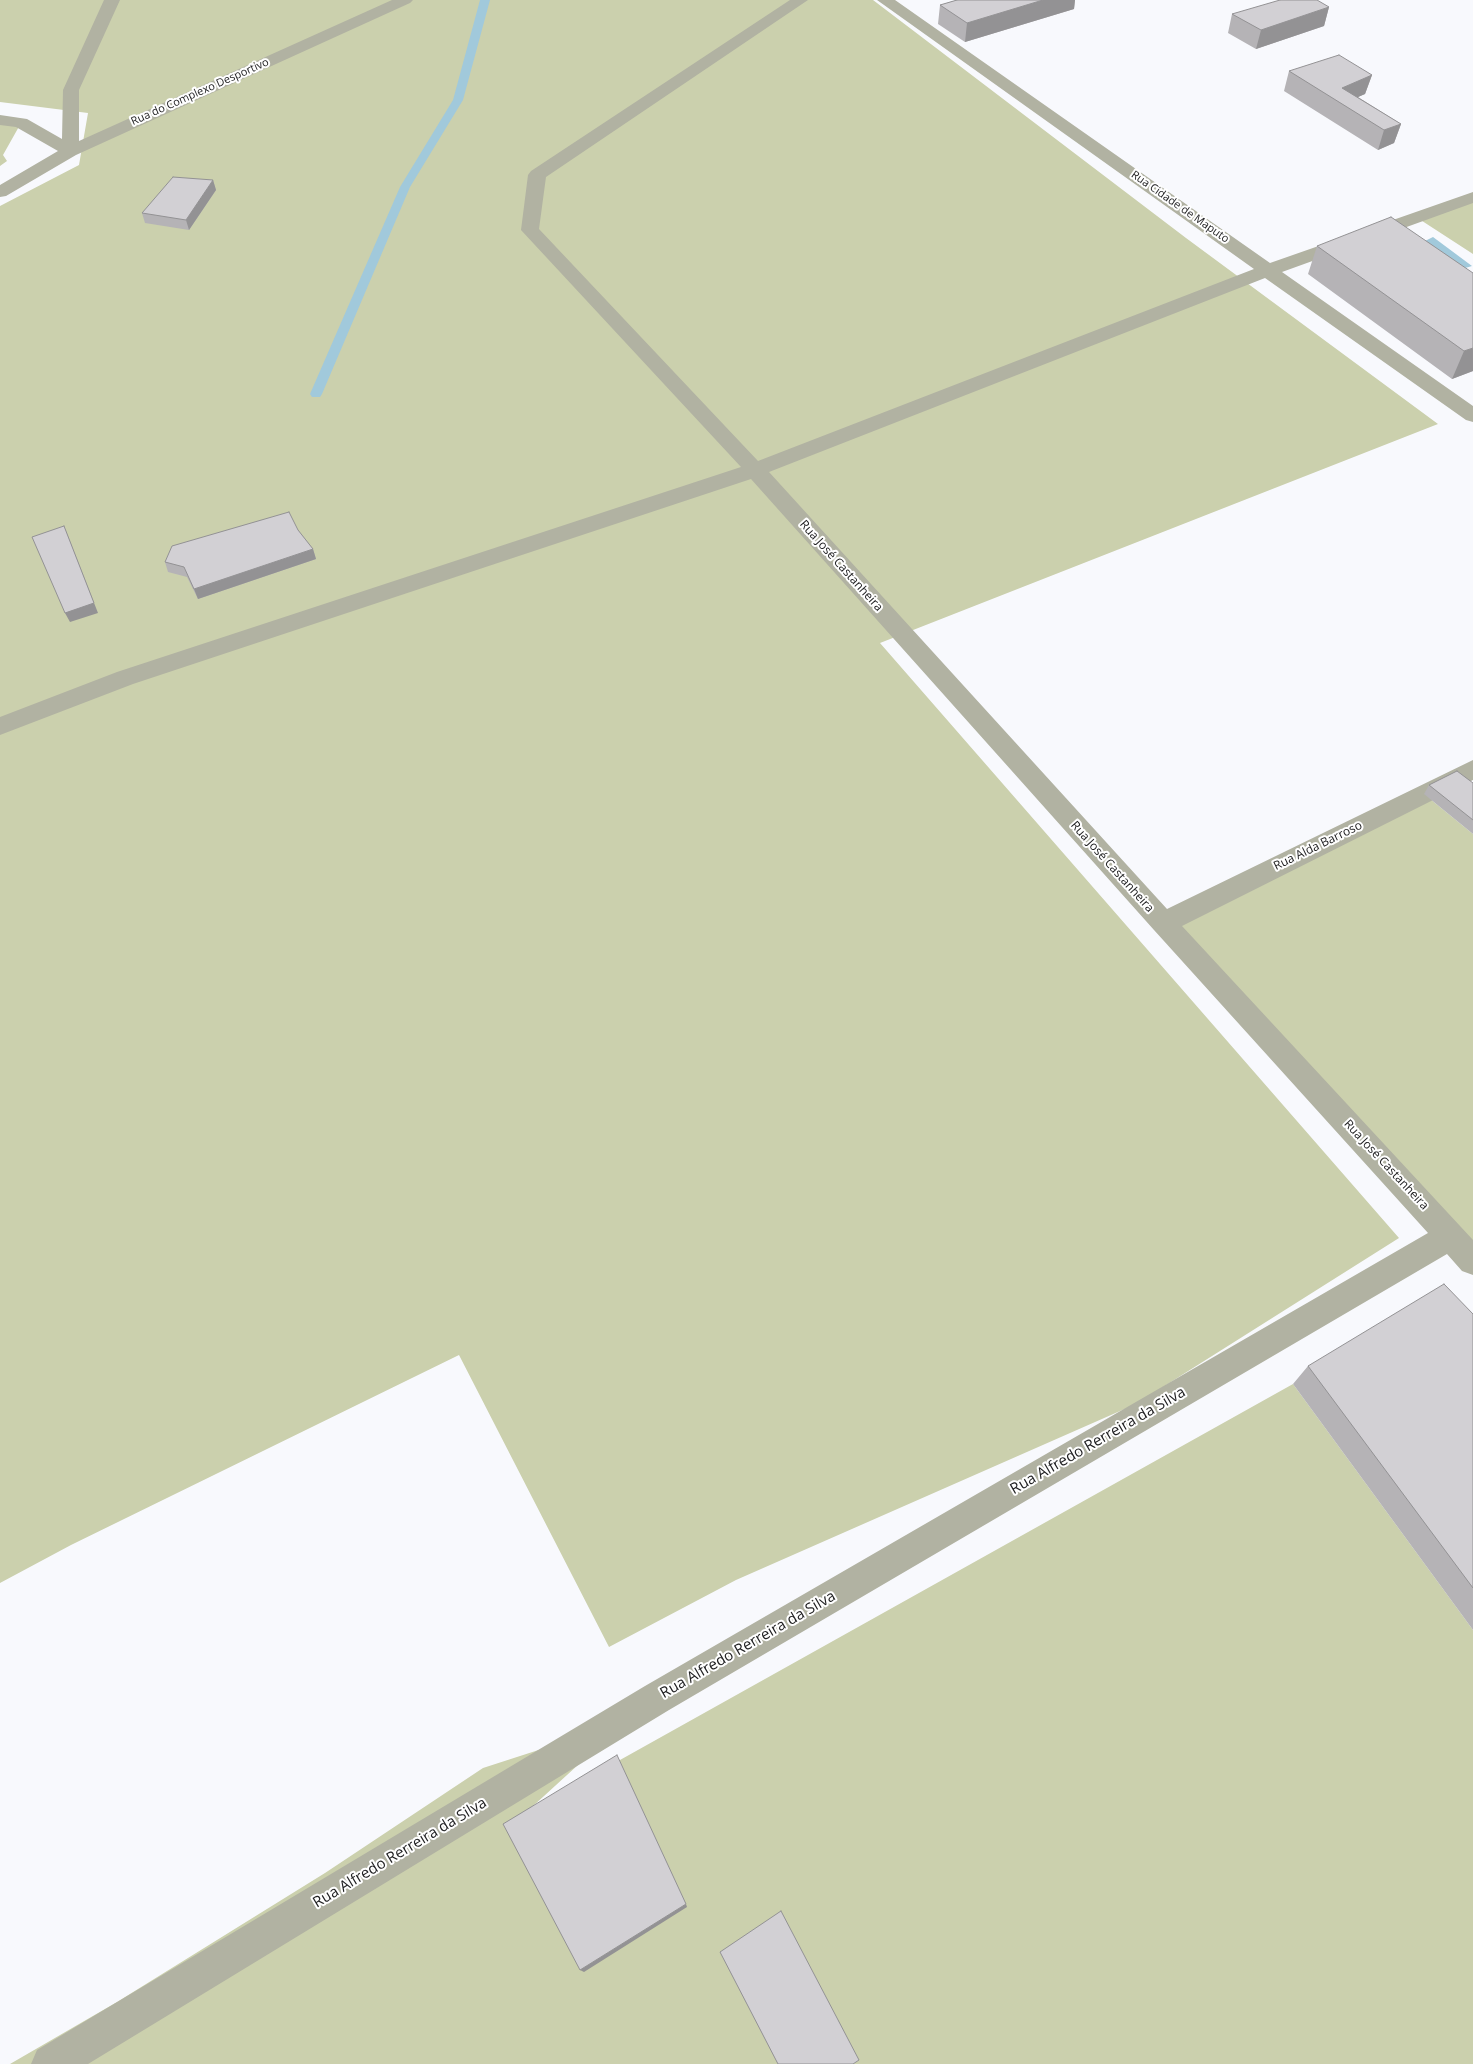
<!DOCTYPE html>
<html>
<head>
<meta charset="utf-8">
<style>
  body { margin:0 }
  canvas { display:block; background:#f8f9fd }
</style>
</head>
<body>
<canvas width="1473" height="2064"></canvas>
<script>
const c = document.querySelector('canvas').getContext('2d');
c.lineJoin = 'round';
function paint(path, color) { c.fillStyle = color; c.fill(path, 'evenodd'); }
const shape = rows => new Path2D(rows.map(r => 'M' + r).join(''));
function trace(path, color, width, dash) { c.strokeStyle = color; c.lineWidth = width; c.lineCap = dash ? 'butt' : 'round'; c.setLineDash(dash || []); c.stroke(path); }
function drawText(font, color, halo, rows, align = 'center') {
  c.font = font + ' "Open Sans",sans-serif'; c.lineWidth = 4; c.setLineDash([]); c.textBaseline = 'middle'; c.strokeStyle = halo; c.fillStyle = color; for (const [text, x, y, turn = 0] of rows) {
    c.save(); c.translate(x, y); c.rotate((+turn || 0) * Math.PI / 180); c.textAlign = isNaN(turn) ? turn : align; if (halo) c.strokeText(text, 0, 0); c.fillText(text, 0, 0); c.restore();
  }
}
paint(shape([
  [0,0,873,0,1186,238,1438,424,880,643,1399,1238,1136,1404,736,1580,609,1647,459,1355,71,1545,0,1583,0,206,79,165,88,113,0,102],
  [0,120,21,123,3,155,7,161,0,166],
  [1473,197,1473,254,1416,217],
  [1424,794,1473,834,1473,1249,1163,923],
  [1293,1384,1473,1630,1473,2064,10,2064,117,2002,325,1873,483,1768,625,1722,509,1828,620,1760]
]), '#cbd0ad');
paint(shape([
  [1433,237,1472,266,1452,272,1411,248]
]), '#a1c9db');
paint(shape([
  [480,0,490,0,463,100,410,187,322,394,320,397,312,397,310,394,400,187,453,100,480,0]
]), '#a1c9db');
paint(shape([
  [104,0,120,0,79,90,79,141,392,0,413,0,410,3,76,155,6,196,0,197,0,185,58,151,16,127,0,125,0,115,27,119,62,139,63,90,104,0],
  [790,0,808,0,546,177,539,229,758,461,1254,269,877,0,895,0,1270,263,1473,192,1473,203,1282,272,1473,406,1473,422,1466,420,1265,278,769,472,1167,909,1473,760,1473,780,1182,926,1473,1240,1473,1275,1462,1271,1447,1254,669,1710,88,2064,31,2064,37,2050,645,1686,1428,1233,1154,930,751,479,133,684,0,735,0,717,117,672,741,467,521,230,528,175,531,171,790,0]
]), '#b1b2a2');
paint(shape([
  [957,0,1075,0,1074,9,965,42,938,24,940,5],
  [1329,7,1324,26,1256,49,1228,33,1232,14],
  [1289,71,1372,75,1365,94,1358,97,1401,124,1394,143,1378,150,1284,91],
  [213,180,216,190,189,230,145,223,142,213],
  [1317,246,1473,273,1473,371,1452,379,1308,274],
  [298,530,313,549,316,559,198,599,187,577,168,572,165,562],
  [1473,783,1473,834,1424,794,1429,785],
  [1473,1314,1473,1630,1293,1384,1308,1366],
  [720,1952,853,2064,778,2064]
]), '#b5b3b6');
paint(shape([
  [1043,0,1075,0,1074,9,965,42,967,23],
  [1329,7,1324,26,1256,49,1261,30],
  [1372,75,1365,94,1342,104,1342,88],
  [1401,124,1394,143,1378,150,1384,130],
  [213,180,216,190,189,230,186,220],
  [1473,348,1473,371,1452,379,1464,351],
  [64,526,98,613,70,622,65,613],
  [313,549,316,559,198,599,194,589],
  [686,1904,687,1907,584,1972,580,1970]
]), '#939294');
const building = shape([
  [957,0,1043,0,967,23,940,5,957,0],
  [1280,0,1317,0,1329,7,1261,30,1232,14,1280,0],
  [1339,55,1372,75,1342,88,1401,124,1384,130,1289,71,1339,55],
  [173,177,213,180,186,220,142,213,173,177],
  [1391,217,1473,273,1473,348,1464,351,1317,246,1391,217],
  [289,512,298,530,313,549,194,589,184,567,165,562,172,546,289,512],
  [64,526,94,603,65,613,32,537,64,526],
  [1457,771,1473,783,1473,820,1429,785,1457,771],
  [1444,1284,1473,1314,1473,1588,1308,1366,1444,1284],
  [617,1755,686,1904,580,1970,503,1824,617,1755],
  [781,1911,859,2060,853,2064,778,2064,720,1952,781,1911]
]);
paint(building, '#d2d0d4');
trace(building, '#939294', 1);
drawText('11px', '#212123', '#fff', [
  ["Rua do Complexo Desportivo",200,92,-24],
  ["Rua Cidade de Maputo",1180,207,35]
]);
drawText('12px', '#212123', '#fff', [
  ["Rua José Castanheira",841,566,48],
  ["Rua Alda Barroso",1318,846,-26],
  ["Rua José Castanheira",1112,867,48],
  ["Rua José Castanheira",1386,1165,47]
]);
drawText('15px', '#212123', '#fff', [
  ["Rua Alfredo Rerreira da Silva",1098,1441,-30],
  ["Rua Alfredo Rerreira da Silva",748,1645,-30],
  ["Rua Alfredo Rerreira da Silva",400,1853,-31]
]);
</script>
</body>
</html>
